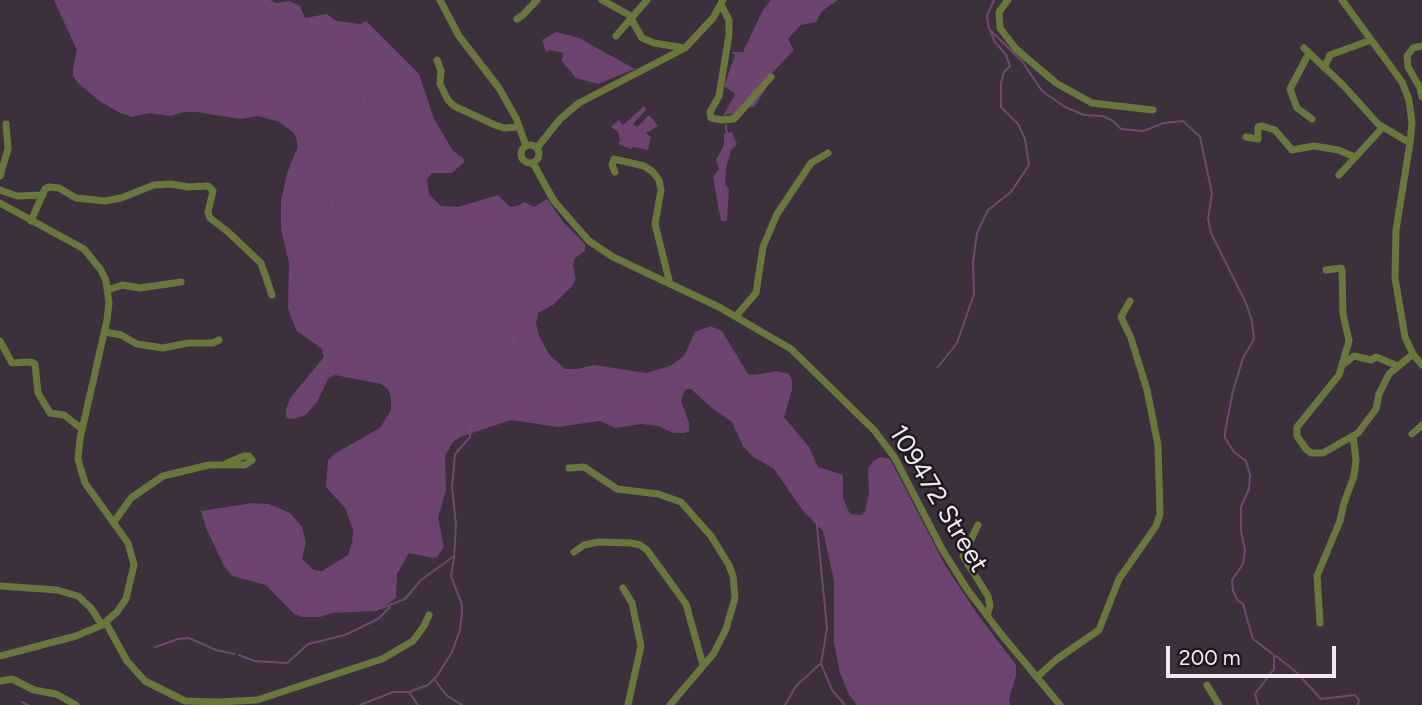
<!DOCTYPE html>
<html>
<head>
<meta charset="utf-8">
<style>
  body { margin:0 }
  #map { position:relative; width:1422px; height:705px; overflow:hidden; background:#3c303c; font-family:Figtree,sans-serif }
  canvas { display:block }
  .scale { position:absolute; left:1166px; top:646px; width:170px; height:32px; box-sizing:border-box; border:4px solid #f2eaf2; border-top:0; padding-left:9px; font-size:21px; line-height:24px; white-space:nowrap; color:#f2eaf2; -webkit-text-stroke:5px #201a20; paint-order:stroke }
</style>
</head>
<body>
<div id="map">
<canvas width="1422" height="705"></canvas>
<div class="scale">200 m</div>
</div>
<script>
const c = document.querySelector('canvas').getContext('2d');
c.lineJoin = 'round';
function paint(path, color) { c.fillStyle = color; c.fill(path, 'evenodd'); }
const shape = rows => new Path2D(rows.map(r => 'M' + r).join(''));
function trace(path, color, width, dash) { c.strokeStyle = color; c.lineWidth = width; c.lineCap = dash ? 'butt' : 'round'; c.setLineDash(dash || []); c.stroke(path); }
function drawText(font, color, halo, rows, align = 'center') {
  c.font = font + ' Figtree,sans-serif'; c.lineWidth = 5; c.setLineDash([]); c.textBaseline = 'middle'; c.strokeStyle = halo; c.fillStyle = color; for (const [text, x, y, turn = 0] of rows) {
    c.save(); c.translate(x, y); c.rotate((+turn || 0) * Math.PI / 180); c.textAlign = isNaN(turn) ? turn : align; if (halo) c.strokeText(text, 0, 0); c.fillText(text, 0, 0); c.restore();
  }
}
paint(shape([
  [54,0,270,0,276,3,289,1,300,6,305,18,327,14,336,21,361,24,366,21,419,74,434,119,453,151,463,158,464,162,452,173,432,173,427,179,429,194,441,206,458,207,498,195,510,207,518,206,524,202,534,207,547,199,564,223,585,244,585,251,575,258,573,266,576,279,572,286,553,305,538,313,536,323,539,336,549,354,565,369,577,369,594,365,646,373,670,366,684,356,695,332,710,326,722,331,748,374,755,375,776,371,789,374,792,381,792,390,784,417,809,447,818,467,843,475,843,498,850,514,861,515,865,511,869,493,868,469,873,461,881,457,890,459,945,565,978,615,1016,665,1016,676,1009,699,1010,705,857,705,849,695,840,673,834,643,834,581,823,531,803,511,774,469,752,456,743,446,732,422,713,409,691,389,685,390,681,401,689,423,689,431,685,433,673,433,658,426,642,424,615,428,600,421,558,427,511,420,460,437,453,442,445,456,446,490,438,518,444,547,437,557,433,558,409,553,397,574,396,598,377,611,332,613,320,617,302,617,294,614,266,585,232,576,224,566,206,528,201,511,252,503,269,504,290,513,302,527,306,543,302,559,314,570,322,571,348,555,352,543,353,529,345,508,326,487,328,460,334,454,380,428,391,410,391,397,388,389,381,384,335,375,328,379,317,402,306,415,294,419,286,418,286,409,291,397,324,357,322,349,297,331,288,309,289,263,281,229,281,201,287,173,297,149,297,140,293,132,279,122,258,116,241,119,196,112,184,112,171,116,149,113,132,117,120,113,99,101,78,83,73,76,73,68,77,50],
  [771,0,838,0,822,11,816,22,801,25,788,39,794,50,770,75,768,85,755,106,723,116,735,94,724,86,735,55,731,52,743,52,763,10],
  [556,32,579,38,635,69,598,84,576,78,562,61,563,53,550,50,546,52,542,40],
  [644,106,646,110,633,124,637,127,649,115,658,126,646,133,651,137,648,150,633,147,631,149,618,144,620,140,618,132,611,127,619,120,623,125],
  [732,132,737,144,731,150,726,168,725,184,729,189,727,221,721,221,713,177,719,169,716,160,724,145,724,134]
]), '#6d4370');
trace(shape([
  [133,0,136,6,200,12,325,41,353,77,364,98,365,117,345,160,332,201,335,232,348,260,377,265,407,278,451,281,511,327,516,360,537,372,554,372,569,388,591,405,615,411,643,404,687,376,712,403,772,449,796,474,816,516,827,628,821,664,832,690,845,705],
  [994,0,987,16,989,29,1022,61,1042,91,1065,107,1084,115,1103,116,1113,121,1121,129,1143,131,1164,123,1183,121,1200,137,1212,193,1208,219,1211,233,1246,303,1252,321,1254,339,1243,358,1233,391,1225,432,1225,438,1234,452,1246,461,1250,475,1249,489,1241,507,1241,531,1245,550,1243,564,1232,580,1233,591,1238,601,1243,604,1253,639,1274,655,1274,669,1255,694,1258,705],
  [752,94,760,74,772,63,781,36,790,20,822,0],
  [730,117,739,109],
  [719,209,722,194,718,178,728,145,726,125],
  [938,367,957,343,974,294,973,262,977,233,988,210,1011,192,1029,165,1025,139,1018,124,1001,107,1001,83,1004,72,1010,66,1006,55,995,42,990,30],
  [222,517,251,541,271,564,296,585,317,596,361,608,382,608,405,599,421,580,454,556],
  [155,647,178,639,189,638,216,650,234,654],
  [239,655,254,661,287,663,308,644,345,635,378,619,390,607],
  [1276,656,1296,672,1321,699,1355,695,1359,700,1358,705],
  [435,680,446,695,462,705],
  [409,692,418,705],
  [22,702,28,705],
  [360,705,393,692,409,692,428,685,437,676,452,652,460,630,462,612,462,605,451,576,454,558,456,525,452,487,455,454,470,437,474,409,482,396,505,380,514,368,516,361],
  [785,705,796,686,820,664]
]), '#6d4970', 2);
trace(shape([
  [440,0,459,36,499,88,516,118,526,146],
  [602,0,629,15,642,38,654,43,684,48],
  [1008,0,999,12,1000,28,1016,49,1056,83,1092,103,1153,110],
  [1342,0,1402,82,1409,100,1412,123,1410,143,1396,230,1395,278,1405,337,1413,354,1422,365],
  [721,5,729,20,729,35,719,96,710,112,711,118,722,120,734,119,771,77],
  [517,19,523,15,537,0],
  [616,36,647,0],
  [1422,46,1413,48,1407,56,1408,67,1420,88,1422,97],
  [1304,48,1343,85,1378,124,1410,143],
  [1309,53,1290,89,1297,108,1312,119],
  [437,60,441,71,440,84,448,100,454,106,495,125,504,128,519,127],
  [1324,68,1330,55,1371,40],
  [1246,137,1258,139,1258,127,1262,126,1275,130,1292,150,1314,146,1338,150,1355,157],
  '521 154a9 9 0 1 1 18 0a9 9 0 1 1-18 0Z',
  [537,148,560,119,579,103,685,48,713,18,723,0],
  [533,163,554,201,589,241,613,257,719,307,791,349,874,430,895,458,942,549,967,589,1001,634,1060,705],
  [615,172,612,165,614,159,644,166,653,172,659,180,661,190,655,224,670,284],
  [1339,175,1383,127],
  [0,176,8,149,6,124],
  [0,190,17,196,43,195],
  [0,203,84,249,101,270,106,281,109,303,107,320,80,439,78,459,85,483,128,543,134,565,126,599,117,612,102,625,76,636,0,656],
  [31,221,45,189,49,187,59,188,76,198,105,201,121,198,154,185,171,184,188,187,208,186,213,191,208,212,210,218,227,231,261,263,272,295],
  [1326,270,1341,268,1342,270,1343,314,1349,341,1339,375,1297,427,1297,436,1306,449,1311,453,1323,453,1358,433,1376,409,1379,394,1389,374,1413,354],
  [108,290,122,285,140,288,181,282],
  [736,316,756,293,763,247,777,214,811,163,828,153],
  [105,332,121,335,137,344,163,348,188,343,213,343,219,340],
  [0,341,12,363,31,362,35,364,38,393,50,413,64,415,82,429],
  [1345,363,1354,356,1371,360,1376,357,1398,366],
  [1412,434,1422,425],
  [569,468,584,467,617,489,658,494,681,502,711,536,729,565,733,576,735,598,726,629,714,653,670,705],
  [114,522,131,498,163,476,209,465,245,465,252,460,249,456,244,456,227,463],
  [978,525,963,556,988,596,990,606,987,616],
  [574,552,584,545,598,542,631,543,640,545,647,550,686,604,703,665],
  [0,586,57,590,78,596,91,608,102,625],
  [623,588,632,603,641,646,628,705],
  [106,623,127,661,145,681,185,701,219,702,257,700,382,659,413,641,424,626,429,615],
  [1320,623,1317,576,1340,521,1344,503,1354,476,1356,460,1353,436],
  [1037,677,1057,659,1099,630,1119,579,1156,526,1160,514,1158,445,1147,390,1131,338,1121,317,1130,301],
  [0,681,12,679,34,690,56,694,76,705],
  [1207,685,1219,705]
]), '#6a773c', 7);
drawText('26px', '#f2eaf2', '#201a20', [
  ["109472 Street",938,499,59]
]);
</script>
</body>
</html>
